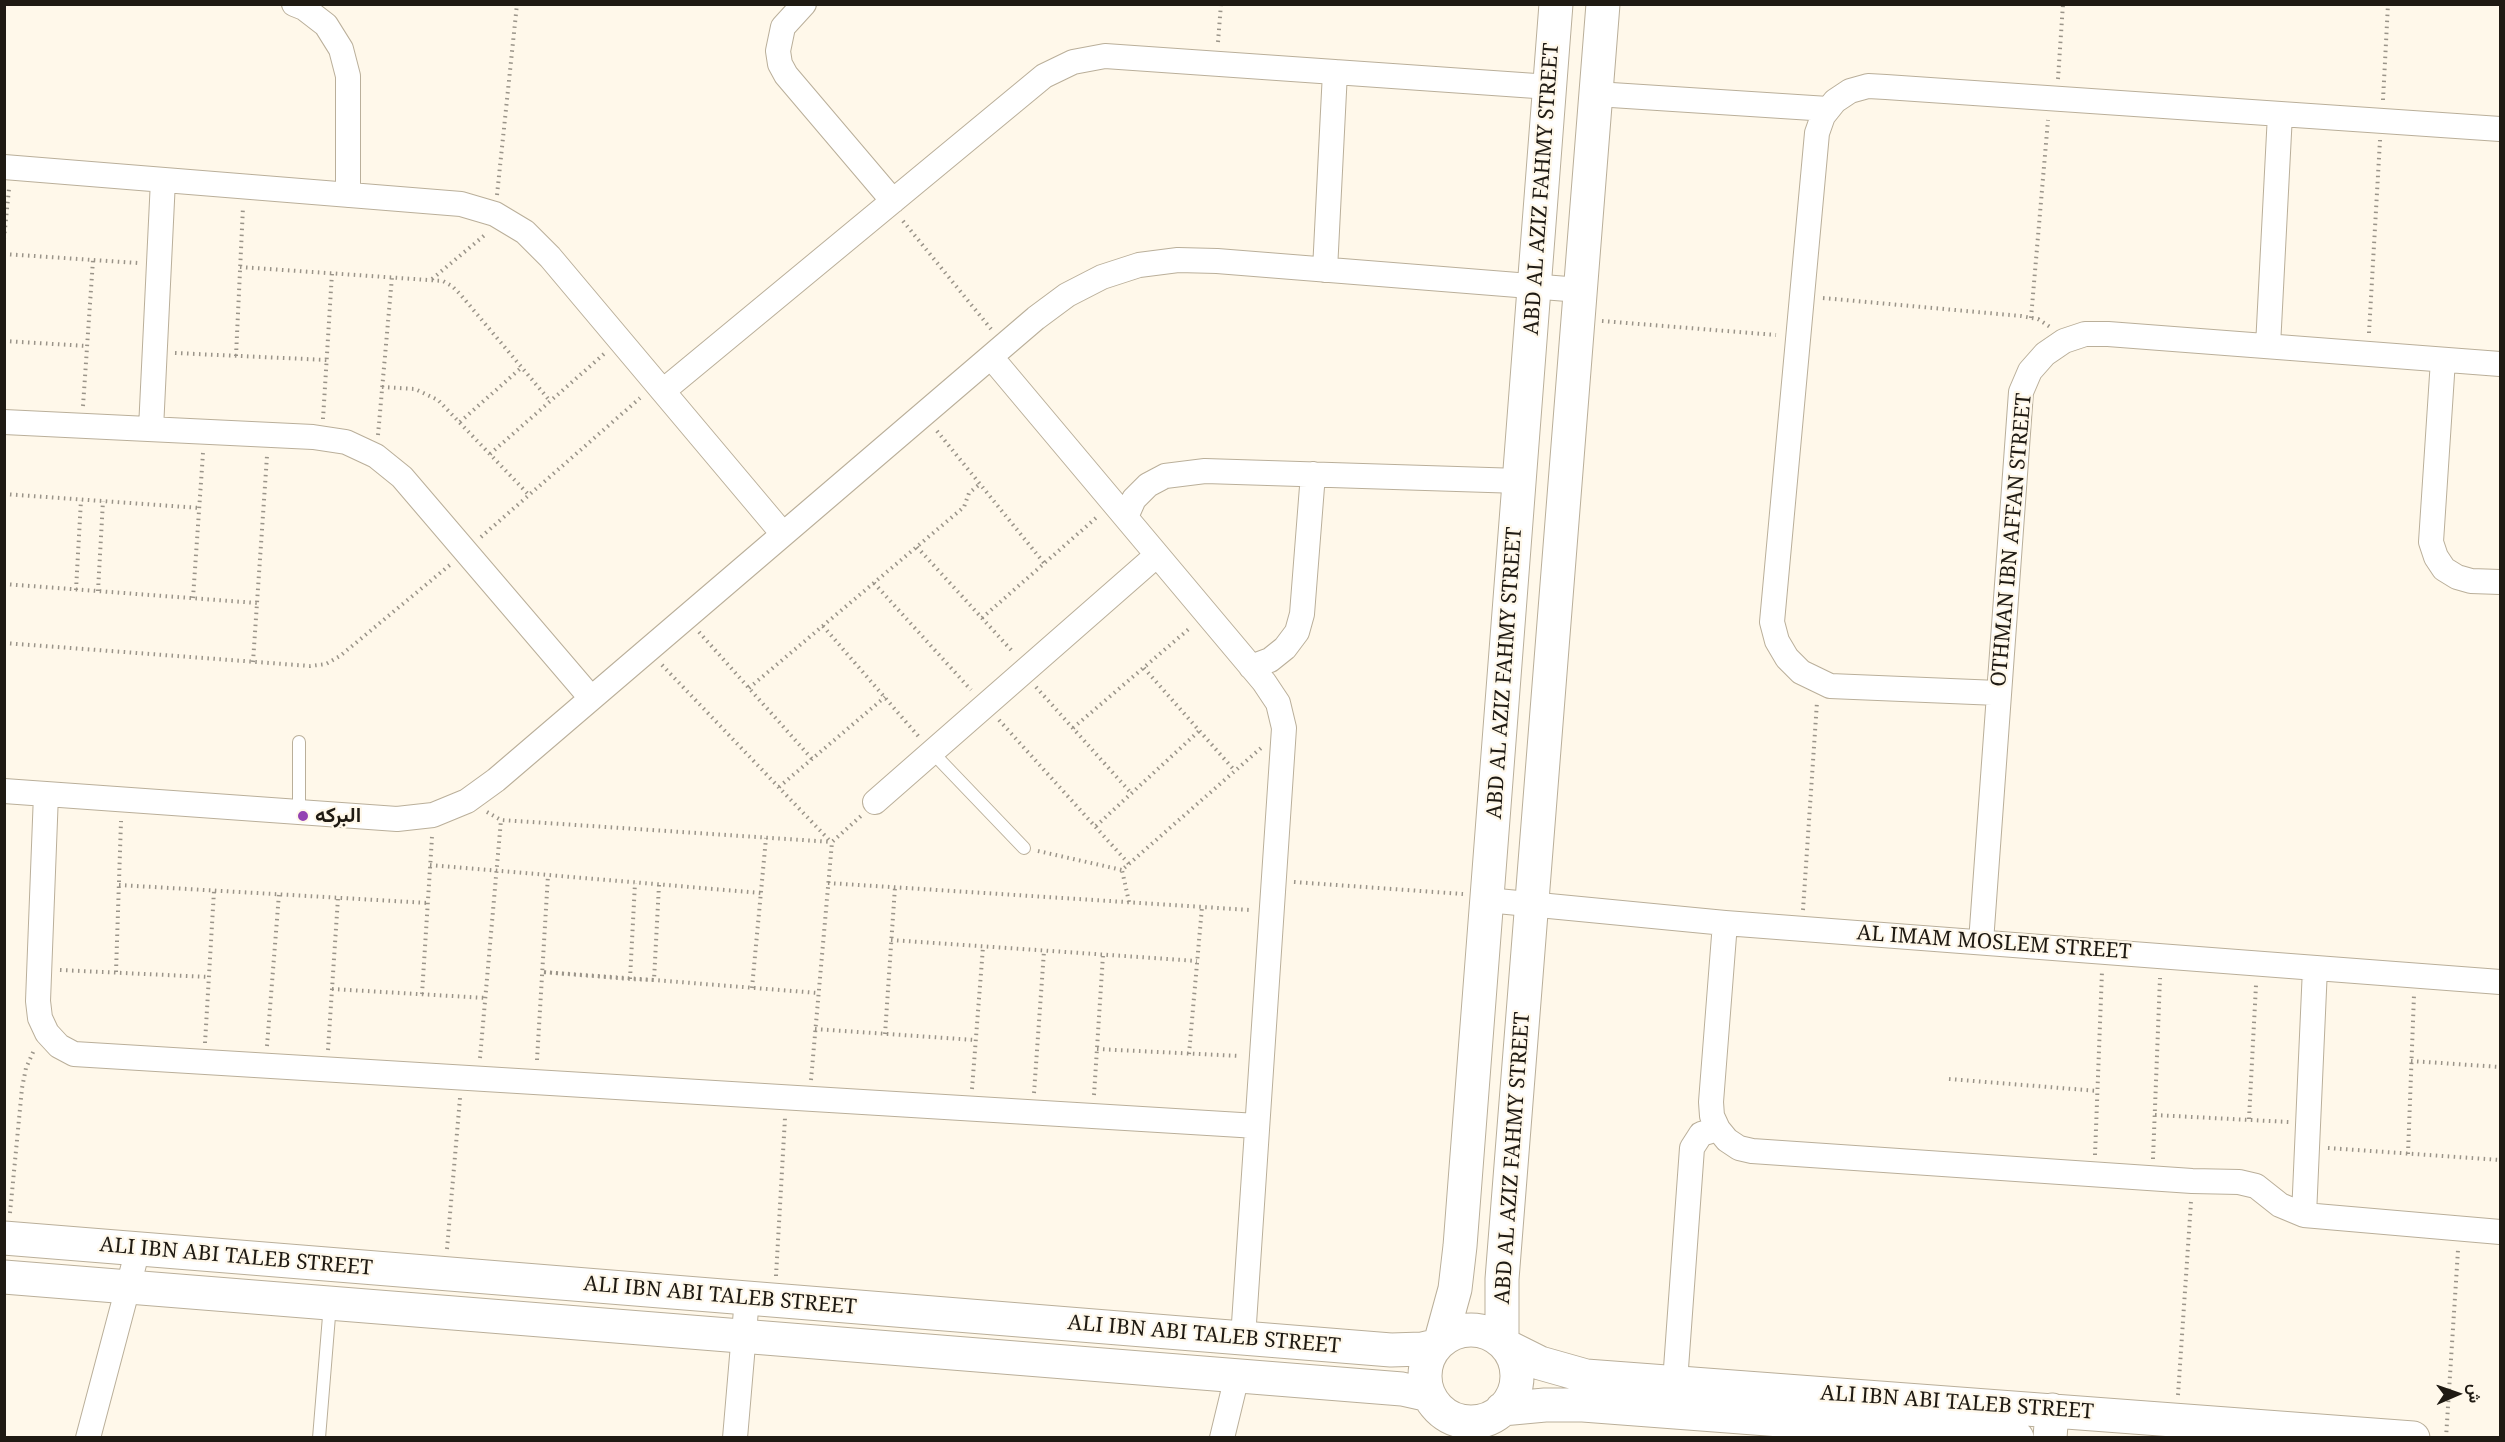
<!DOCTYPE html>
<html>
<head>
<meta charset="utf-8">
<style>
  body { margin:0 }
  #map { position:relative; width:2505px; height:1442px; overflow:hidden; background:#fff8ea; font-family:"Noto Serif",Vazirmatn,serif }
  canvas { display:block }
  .frame { position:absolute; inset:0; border:6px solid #1f1a13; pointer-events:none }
  .north { position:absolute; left:2427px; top:1364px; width:60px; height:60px; -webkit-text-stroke:4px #fff8ea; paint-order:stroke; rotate:88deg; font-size:16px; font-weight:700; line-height:24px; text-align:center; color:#1f1a13 }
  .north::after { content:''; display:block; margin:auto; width:21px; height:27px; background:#1f1a13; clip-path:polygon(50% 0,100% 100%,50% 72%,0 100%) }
</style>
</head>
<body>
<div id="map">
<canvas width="2505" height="1442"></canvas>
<div class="frame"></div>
<div class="north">ش</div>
</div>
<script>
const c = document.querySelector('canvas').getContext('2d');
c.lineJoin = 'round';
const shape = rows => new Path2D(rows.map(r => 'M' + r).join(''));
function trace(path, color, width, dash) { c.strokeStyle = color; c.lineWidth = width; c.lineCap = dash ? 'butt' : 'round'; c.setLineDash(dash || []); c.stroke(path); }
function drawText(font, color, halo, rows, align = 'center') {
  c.font = font + ' "Noto Serif",Vazirmatn,serif'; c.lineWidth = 4.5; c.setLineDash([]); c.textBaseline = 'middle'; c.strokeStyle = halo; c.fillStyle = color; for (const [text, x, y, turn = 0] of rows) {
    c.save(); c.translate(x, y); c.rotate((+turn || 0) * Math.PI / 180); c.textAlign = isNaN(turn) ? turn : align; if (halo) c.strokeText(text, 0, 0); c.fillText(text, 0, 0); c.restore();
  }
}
const lane = shape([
  [932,752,1024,848],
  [299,812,299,742],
  [319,1438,330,1304]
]);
const street = shape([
  [294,4,304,8,326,25,341,49,348,76,348,195],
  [804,4,783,27,778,51,780,64,786,75,893,201],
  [1596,94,1828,109],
  [4,167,461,204,495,214,525,232,550,257,783,534],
  [1325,270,1335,72],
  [2268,346,2280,114],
  [991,357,1264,682,1278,703,1284,728,1243,1338],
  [2443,360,2431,542,2436,557,2444,569,2457,577,2471,581,2500,582],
  [663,391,1044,76,1073,62,1105,56,1550,87],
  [4,422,313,437,346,442,376,456,402,477,591,698],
  [151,429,163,180],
  [1126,517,1134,499,1148,485,1165,476,1205,471,1520,481],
  [1251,667,1270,660,1285,648,1297,632,1302,614,1313,474],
  [1998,693,1830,686,1801,672,1787,658,1777,641,1772,622,1817,133,1823,116,1835,101,1850,91,1868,86,1886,87,2500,129],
  [4,791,397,819,433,815,467,801,496,780,1036,318,1067,295,1102,277,1139,265,1178,260,1217,261,1580,290],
  [46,794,38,1001,40,1018,47,1033,59,1046,74,1054,1257,1126],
  [875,802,1157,555],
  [1487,900,1725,923,2500,982],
  [1725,923,1711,1102,1712,1116,1718,1129,1727,1140,1739,1148,1752,1151,2192,1181,2239,1182,2256,1186,2280,1205,2304,1215,2500,1232],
  [1981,942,2021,392,2030,371,2045,354,2064,341,2085,334,2108,334,2500,364],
  [2304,1215,2315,968],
  [1675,1382,1692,1148,1701,1134,1718,1129],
  [88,1438,138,1249],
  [735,1438,747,1298],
  [1222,1438,1237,1376]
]);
const secondary = shape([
  [4,1238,1391,1350,1422,1349,1435,1346],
  [4,1277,1402,1389,1429,1395],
  '1425 1376a46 46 0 1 1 92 0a46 46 0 1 1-92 0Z',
  [1441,1340,1455,1289,1460,1246,1556,4],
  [1502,1342,1502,1279,1603,4],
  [1506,1346,1540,1363,1586,1376,2413,1438],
  [1502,1409,1545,1405,1583,1405,2017,1438],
  [2050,1438,2052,1410]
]);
trace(lane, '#baaf9a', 14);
trace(street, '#baaf9a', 26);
trace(secondary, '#baaf9a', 35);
trace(shape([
  [1218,42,1221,4],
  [2058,79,2063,4],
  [2383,100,2388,4],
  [497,195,517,4],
  [903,221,991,329],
  [4,239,9,189],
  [4,254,138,263],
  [240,267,443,281,452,286,460,294,550,401],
  [432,279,486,234],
  [1823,298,2021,316,2038,319,2050,327],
  [2031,318,2048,120],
  [1602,321,1776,335],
  [2369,333,2380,140],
  [4,341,87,346],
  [175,353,327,360],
  [236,356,243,207],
  [382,387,415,389,438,400,529,495],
  [83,406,93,260],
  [323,419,332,273],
  [460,422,522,367],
  [937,431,1044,563],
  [378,435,392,277],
  [490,454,604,354],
  [4,494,200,508],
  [481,537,640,398],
  [917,547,1013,652],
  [874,583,971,690],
  [4,584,257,603],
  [76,590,81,500],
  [98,591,103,501],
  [193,598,203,453],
  [982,618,1097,517],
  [823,626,919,737],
  [699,632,812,759],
  [4,643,310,666,326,664,340,656,451,564],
  [253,662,267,456],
  [662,665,831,842],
  [1144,668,1235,771],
  [1036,687,1131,793],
  [749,688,964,507,969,493,980,484],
  [999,720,1129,864],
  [1073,728,1190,628],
  [779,787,885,697],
  [487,812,501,820,832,842],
  [1096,826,1199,731],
  [1038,851,1122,870],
  [430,865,761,893],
  [1294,882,1463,894],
  [828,883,1250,910],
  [119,885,428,903],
  [659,885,654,980,542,972,630,979,654,980,818,993],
  [1129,902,1122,870,1261,748],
  [1803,910,1817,702],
  [891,940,1197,961],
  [60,970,209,977],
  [116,972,121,821],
  [630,979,635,883],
  [752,988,766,838],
  [332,989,486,998],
  [422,994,432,837],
  [815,1029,975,1040],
  [885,1034,895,887],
  [205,1043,214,891],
  [267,1046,279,894],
  [1097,1049,1240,1056],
  [328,1050,338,898],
  [1189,1054,1202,907],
  [480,1058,501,820],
  [537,1060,548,875],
  [2411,1061,2500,1067],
  [1949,1079,2098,1091],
  [811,1080,832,842,861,816],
  [972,1089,983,947],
  [1034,1093,1044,951],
  [1094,1095,1103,955],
  [2155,1115,2289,1122],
  [2249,1119,2256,985],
  [2328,1148,2500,1160],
  [2408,1154,2414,995],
  [2095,1155,2102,971],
  [2153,1159,2160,978],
  [10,1213,22,1088,26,1068,34,1050],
  [447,1249,460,1098],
  [776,1276,785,1118],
  [2178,1395,2191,1202],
  [2446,1438,2458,1250]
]), '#9a9489', 4, [1.5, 4.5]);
trace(lane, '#fff', 12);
trace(street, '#fff', 24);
trace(secondary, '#fff', 33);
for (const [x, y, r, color] of [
  [303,816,6,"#9342b2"]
]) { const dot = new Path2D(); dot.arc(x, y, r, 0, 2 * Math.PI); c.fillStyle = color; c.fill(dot); trace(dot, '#fff8ea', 2); }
drawText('21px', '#1f1a13', '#fff8ea', [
  ["ABD AL AZIZ FAHMY STREET",1542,189,-86],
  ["OTHMAN IBN AFFAN STREET",2012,540,-85],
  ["ABD AL AZIZ FAHMY STREET",1505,673,-86],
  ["AL IMAM MOSLEM STREET",1994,943,4],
  ["ABD AL AZIZ FAHMY STREET",1513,1158,-86],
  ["ALI IBN ABI TALEB STREET",236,1257,5],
  ["ALI IBN ABI TALEB STREET",720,1296,5],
  ["ALI IBN ABI TALEB STREET",1204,1335,5],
  ["ALI IBN ABI TALEB STREET",1957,1403,4]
]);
drawText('bold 21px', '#1f1a13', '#fff8ea', [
  ["البركه",315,816]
], 'left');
</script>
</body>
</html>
